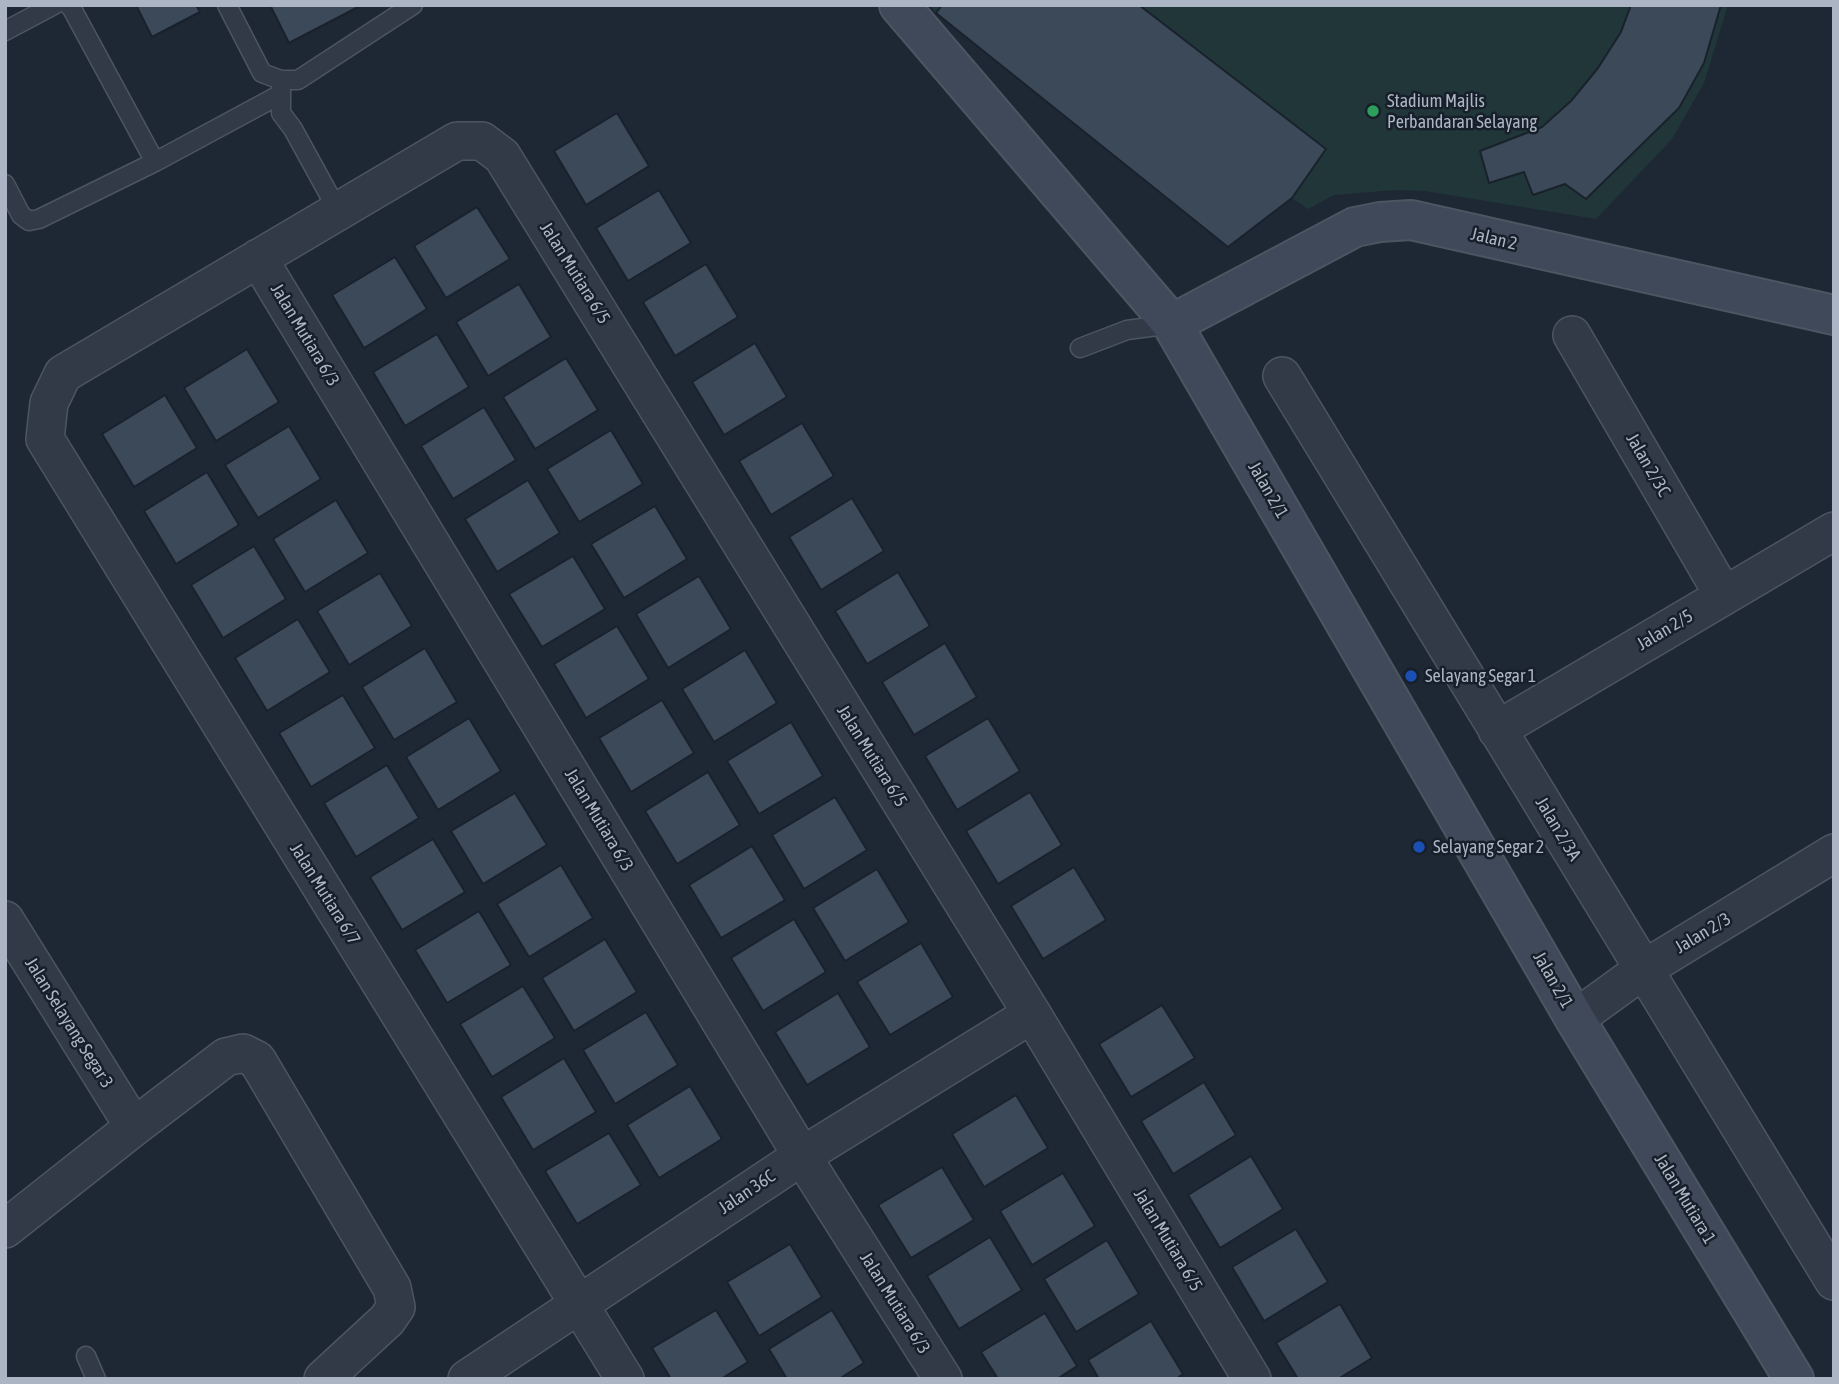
<!DOCTYPE html>
<html>
<head>
<meta charset="utf-8">
<style>
  body { margin:0 }
  #map { position:relative; width:1839px; height:1384px; overflow:hidden; background:#1e2835; font-family:"Asap Condensed",sans-serif }
  canvas { display:block }
  .frame { position:absolute; inset:0; border:7px solid #abb5c4; pointer-events:none }
</style>
</head>
<body>
<div id="map">
<canvas width="1839" height="1384"></canvas>
<div class="frame"></div>
</div>
<script>
const c = document.querySelector('canvas').getContext('2d');
c.lineJoin = 'round';
function paint(path, color) { c.fillStyle = color; c.fill(path, 'evenodd'); }
const shape = rows => new Path2D(rows.map(r => 'M' + r).join(''));
function trace(path, color, width, dash) { c.strokeStyle = color; c.lineWidth = width; c.lineCap = dash ? 'butt' : 'round'; c.setLineDash(dash || []); c.stroke(path); }
function drawText(font, color, halo, rows, align = 'center') {
  c.font = font + ' "Asap Condensed",sans-serif'; c.lineWidth = 5; c.setLineDash([]); c.textBaseline = 'middle'; c.strokeStyle = halo; c.fillStyle = color; for (const [text, x, y, turn = 0] of rows) {
    c.save(); c.translate(x, y); c.rotate((+turn || 0) * Math.PI / 180); c.textAlign = isNaN(turn) ? turn : align; if (halo) c.strokeText(text, 0, 0); c.fillText(text, 0, 0); c.restore();
  }
}
paint(shape([
  [930,5,1728,5,1704,83,1672,139,1596,219,1425,191,1396,190,1334,195,1308,209,1292,198,1228,247,936,13]
]), '#213638');
const building = shape([
  [136,5,196,5,200,12,152,37,136,5],
  [270,5,362,5,289,43,270,5],
  [942,5,1139,5,1326,149,1292,198,1228,247,936,13,942,5],
  [1631,5,1721,5,1704,63,1679,108,1586,199,1565,184,1533,195,1524,172,1489,183,1480,151,1542,127,1571,101,1598,68,1621,32,1631,5],
  [617,113,649,166,586,205,554,151,617,113],
  [659,190,691,243,628,281,596,228,659,190],
  [477,207,510,259,446,298,414,246,477,207],
  [395,257,427,309,364,348,332,295,395,257],
  [706,264,738,317,675,356,643,302,706,264],
  [519,284,551,337,488,376,456,322,519,284],
  [437,334,469,387,405,426,373,372,437,334],
  [755,343,787,397,724,435,692,382,755,343],
  [247,349,279,402,216,441,184,388,247,349],
  [566,358,598,410,535,449,503,397,566,358],
  [165,395,197,448,134,487,102,434,165,395],
  [484,407,516,460,453,499,421,446,484,407],
  [802,423,834,476,771,515,739,461,802,423],
  [289,426,321,479,258,518,225,465,289,426],
  [611,430,643,484,579,522,547,469,611,430],
  [207,472,239,525,176,564,144,511,207,472],
  [528,480,560,533,497,572,465,519,528,480],
  [852,498,884,551,821,590,789,537,852,498],
  [336,500,368,553,305,592,273,539,336,500],
  [655,506,687,559,624,598,591,544,655,506],
  [254,546,286,599,223,638,191,585,254,546],
  [573,556,605,609,542,647,509,594,573,556],
  [898,572,930,626,867,664,835,611,898,572],
  [380,573,412,626,349,665,317,611,380,573],
  [699,576,731,629,668,668,636,614,699,576],
  [298,619,330,672,267,711,235,658,298,619],
  [617,626,649,679,586,718,554,664,617,626],
  [945,643,977,697,914,735,882,682,945,643],
  [425,648,457,702,394,740,362,687,425,648],
  [745,650,777,703,714,742,682,689,745,650],
  [343,695,375,748,311,787,279,733,343,695],
  [662,700,694,753,631,792,599,738,662,700],
  [469,718,501,771,438,810,406,757,469,718],
  [988,718,1020,771,957,810,925,756,988,718],
  [791,722,823,776,759,814,727,761,791,722],
  [387,765,419,818,356,857,324,803,387,765],
  [708,772,740,825,677,864,645,811,708,772],
  [1030,792,1062,845,998,884,966,831,1030,792],
  [515,793,547,845,483,884,451,831,515,793],
  [835,797,867,850,804,889,772,835,835,797],
  [433,839,465,892,402,930,370,877,433,839],
  [752,846,785,900,721,938,689,885,752,846],
  [561,865,593,918,529,957,497,904,561,865],
  [1074,867,1106,920,1043,959,1011,906,1074,867],
  [877,869,909,922,845,961,813,908,877,869],
  [479,911,511,965,447,1003,415,950,479,911],
  [794,919,826,972,763,1011,731,958,794,919],
  [605,939,637,992,574,1031,542,978,605,939],
  [921,943,953,997,890,1035,857,982,921,943],
  [523,986,555,1038,492,1077,460,1024,523,986],
  [838,993,870,1047,807,1085,775,1032,838,993],
  [1162,1005,1195,1058,1131,1097,1099,1044,1162,1005],
  [646,1012,678,1065,615,1104,583,1050,646,1012],
  [564,1058,596,1112,533,1150,501,1097,564,1058],
  [1204,1082,1236,1135,1173,1174,1141,1121,1204,1082],
  [690,1086,722,1139,659,1178,627,1125,690,1086],
  [1016,1095,1048,1148,984,1187,952,1134,1016,1095],
  [609,1133,641,1185,577,1224,545,1171,609,1133],
  [1251,1156,1283,1209,1220,1248,1188,1195,1251,1156],
  [942,1167,974,1220,911,1258,878,1205,942,1167],
  [1063,1173,1095,1226,1032,1265,1000,1211,1063,1173],
  [1296,1229,1328,1282,1264,1321,1232,1267,1296,1229],
  [990,1237,1022,1290,959,1329,927,1276,990,1237],
  [1107,1240,1139,1294,1076,1332,1044,1279,1107,1240],
  [790,1244,822,1297,759,1336,727,1282,790,1244],
  [1340,1304,1372,1358,1338,1379,1298,1379,1276,1343,1340,1304],
  [716,1310,748,1362,721,1379,671,1379,652,1348,716,1310],
  [832,1310,864,1363,839,1379,787,1379,769,1349,832,1310],
  [1045,1313,1077,1366,1057,1379,998,1379,981,1352,1045,1313],
  [1151,1321,1183,1374,1176,1379,1099,1379,1088,1360,1151,1321]
]);
paint(building, '#3c4959');
trace(building, '#19212c', 2);
const lane = shape([
  [68,5,71,7,155,162],
  [227,5,262,73,281,80,298,80,413,5],
  [5,31,54,5],
  [281,84,281,113,293,129,338,211],
  [5,184,21,215,29,221,39,219,155,162,281,94],
  [1080,348,1127,330,1172,324],
  [86,1356,96,1379]
]);
const street = shape([
  [258,258,802,1156,943,1379],
  [1572,335,1724,596],
  [1282,376,1834,1281],
  [1497,730,1834,531],
  [5,920,134,1127],
  [1575,1019,1644,969,1834,853],
  [5,1229,134,1127,226,1057,243,1053,257,1060,392,1288,396,1307,387,1320,323,1379],
  [467,1379,802,1156,1032,1014],
  [625,1379,45,439,49,403,63,374,457,141,482,141,502,156,1032,1014,1252,1379]
]);
const secondary = shape([
  [899,5,1172,324,1575,1019,1794,1379],
  [1172,324,1355,227,1380,222,1411,220,1834,315]
]);
trace(lane, '#4c5561', 21);
trace(street, '#4c5561', 40);
trace(secondary, '#4c5561', 42);
trace(lane, '#313a46', 18);
trace(street, '#313a46', 37);
trace(secondary, '#3f4959', 38);
for (const [x, y, r, color] of [
  [1373,111,7,"#2e9e5b"],
  [1411,676,7,"#1a4fb4"],
  [1419,847,7,"#1a4fb4"]
]) { const dot = new Path2D(); dot.arc(x, y, r, 0, 2 * Math.PI); c.fillStyle = color; c.fill(dot); trace(dot, '#171f2a', 2.5); }
drawText('18px', '#abb5c4', '#171f2a', [
  ["Stadium Majlis",1387,101],
  ["Perbandaran Selayang",1387,122],
  ["Selayang Segar 1",1425,676],
  ["Selayang Segar 2",1433,847]
], 'left');
drawText('18px', '#abb5c4', '#171f2a', [
  ["Jalan 2",1494,239,13],
  ["Jalan Mutiara 6/5",575,273,58],
  ["Jalan Mutiara 6/3",305,335,59],
  ["Jalan 2/3C",1648,465,60],
  ["Jalan 2/1",1268,490,60],
  ["Jalan 2/5",1665,630,-31],
  ["Jalan Mutiara 6/5",872,756,58],
  ["Jalan Mutiara 6/3",599,820,59],
  ["Jalan 2/3A",1558,829,59],
  ["Jalan Mutiara 6/7",325,894,58],
  ["Jalan 2/3",1703,933,-31],
  ["Jalan 2/1",1553,980,60],
  ["Jalan Selayang Segar 3",69,1023,58],
  ["Jalan 36C",747,1192,-34],
  ["Jalan Mutiara 1",1685,1199,59],
  ["Jalan Mutiara 6/5",1168,1240,59],
  ["Jalan Mutiara 6/3",895,1303,58]
]);
</script>
</body>
</html>
